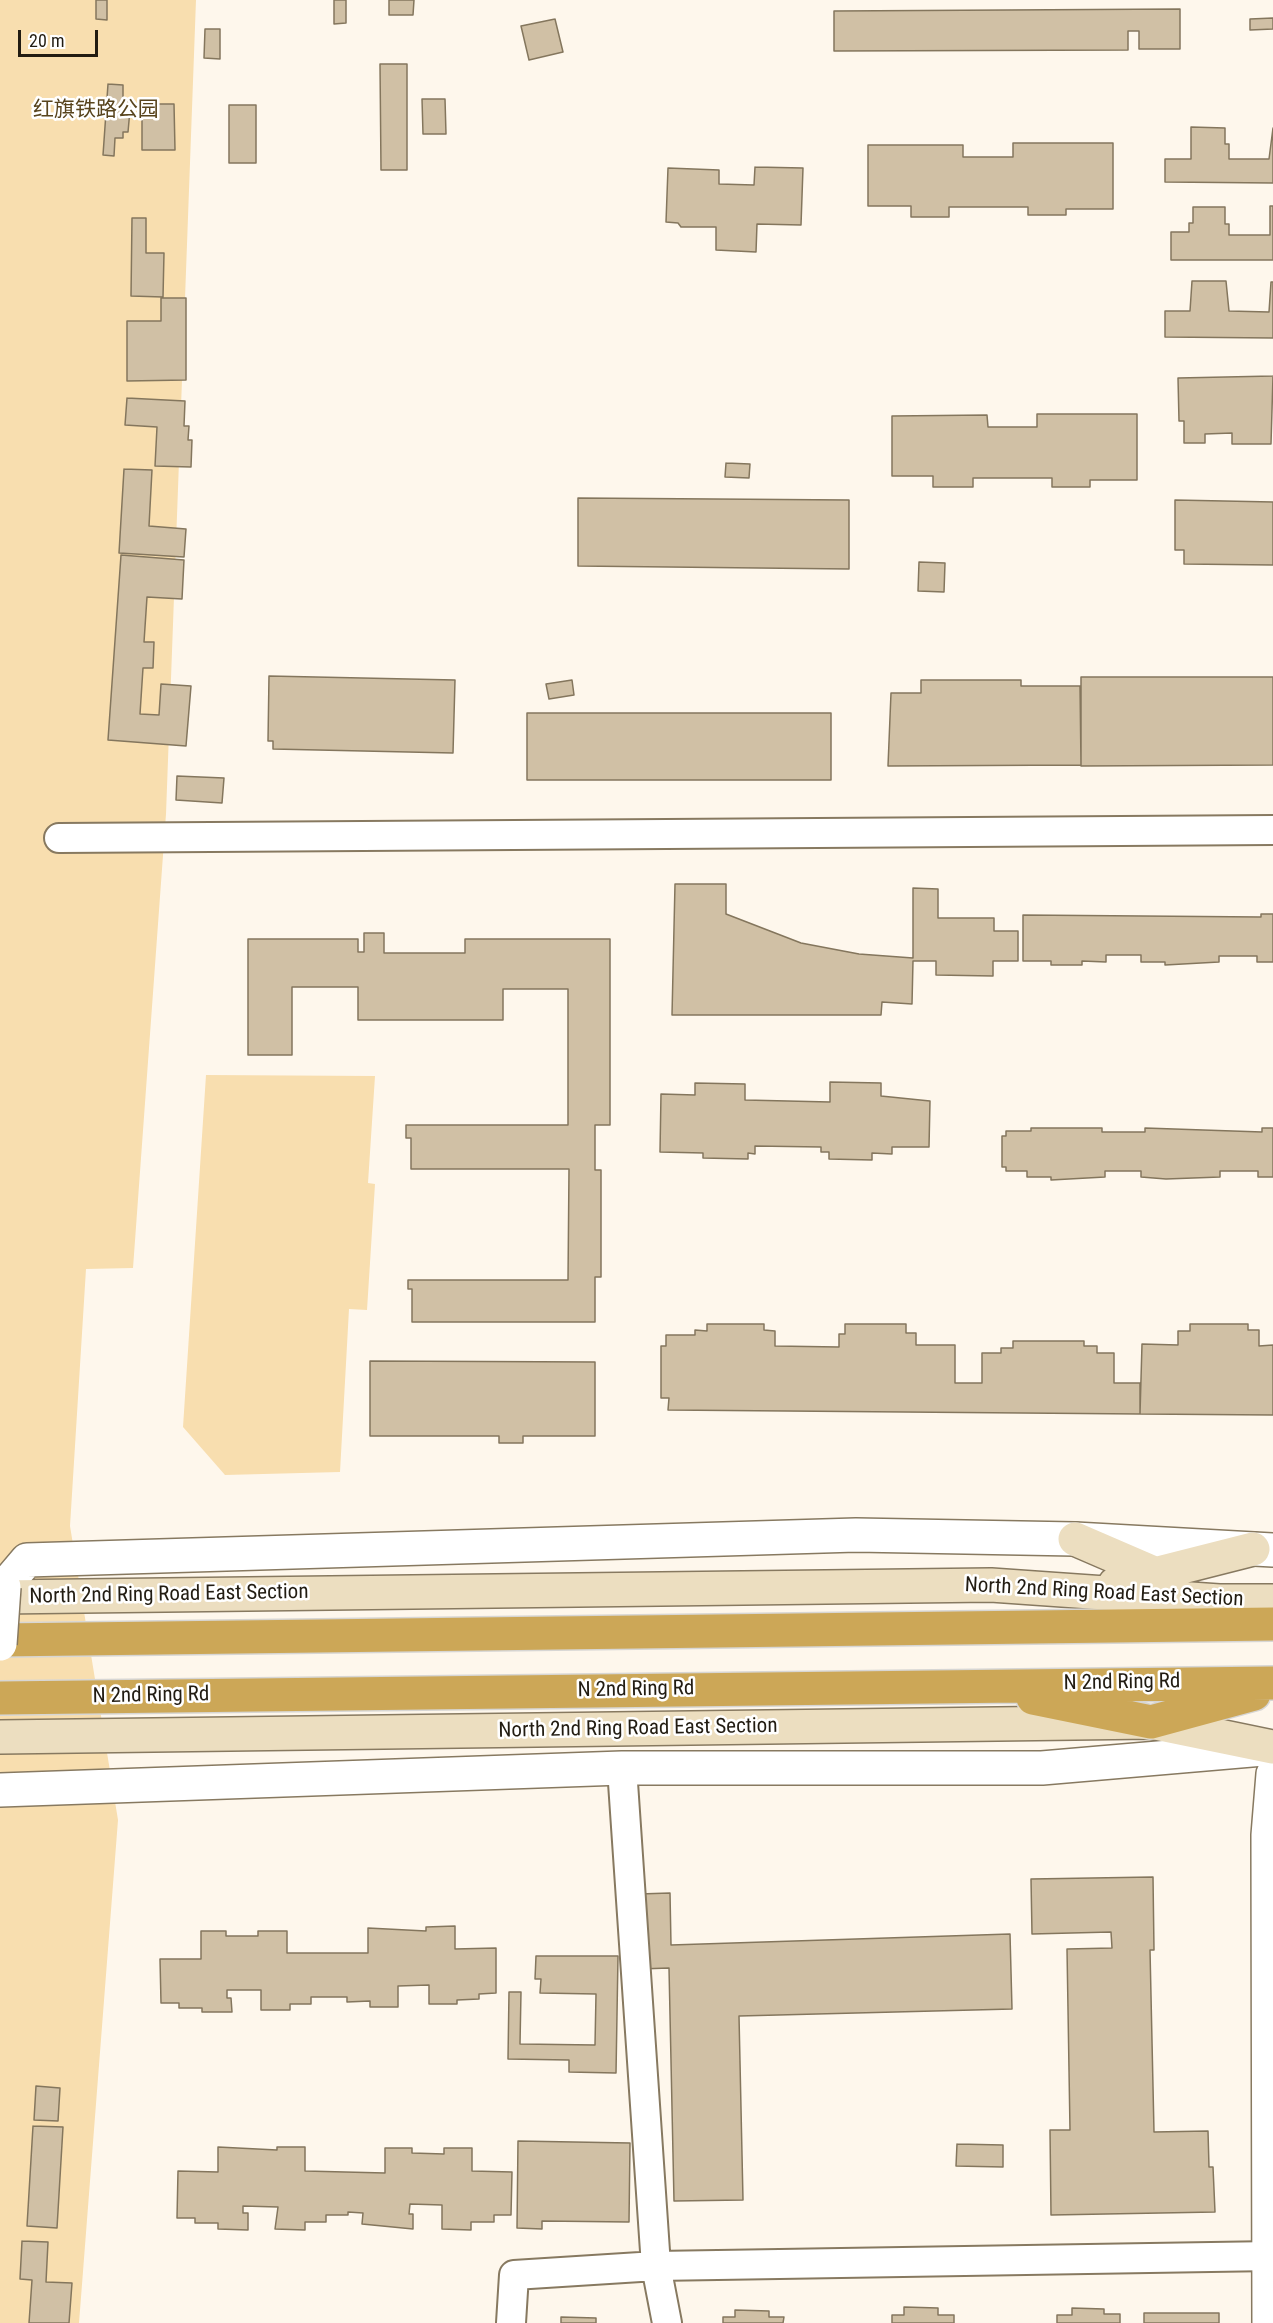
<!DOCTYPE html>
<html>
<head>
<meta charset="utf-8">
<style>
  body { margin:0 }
  #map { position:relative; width:1273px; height:2323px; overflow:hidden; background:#fef7ec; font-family:"Roboto Condensed",sans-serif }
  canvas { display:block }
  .scale { position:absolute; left:18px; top:30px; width:80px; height:27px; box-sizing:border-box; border:3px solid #221c12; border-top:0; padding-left:8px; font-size:18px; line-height:21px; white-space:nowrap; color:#221c12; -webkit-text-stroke:4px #fff; paint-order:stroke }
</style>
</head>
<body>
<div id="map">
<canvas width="1273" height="2323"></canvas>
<div class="scale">20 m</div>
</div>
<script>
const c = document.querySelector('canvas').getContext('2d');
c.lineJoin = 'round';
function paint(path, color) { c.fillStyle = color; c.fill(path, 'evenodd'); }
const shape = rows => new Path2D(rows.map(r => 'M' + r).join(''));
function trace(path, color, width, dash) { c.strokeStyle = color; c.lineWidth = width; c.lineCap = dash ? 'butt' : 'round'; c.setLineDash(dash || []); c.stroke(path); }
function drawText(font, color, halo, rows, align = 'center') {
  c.font = font + ' "Roboto Condensed","Noto Sans SC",sans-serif'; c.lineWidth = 5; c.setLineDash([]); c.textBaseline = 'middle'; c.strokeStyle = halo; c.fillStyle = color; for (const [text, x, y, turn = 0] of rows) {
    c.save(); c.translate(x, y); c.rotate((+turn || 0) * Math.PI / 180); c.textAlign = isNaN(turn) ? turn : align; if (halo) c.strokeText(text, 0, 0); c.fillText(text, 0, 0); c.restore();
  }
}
paint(shape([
  [0,0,196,0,166,814,133,1268,86,1269,70,1526,118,1820,79,2323,0,2323],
  [206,1075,375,1076,368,1183,375,1184,367,1310,349,1309,340,1472,225,1475,183,1427]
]), '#f8deaf');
const building = shape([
  [96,0,107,0,107,20,96,19,96,0],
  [334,0,346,0,346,23,334,24,334,0],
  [389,0,414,0,413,15,389,15,389,0],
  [1180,9,1180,49,1139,49,1139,31,1128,31,1128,50,834,51,834,11,1180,9],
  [1273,18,1273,29,1250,30,1250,19,1273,18],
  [555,19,563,52,529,60,521,26,555,19],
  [205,29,220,29,220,59,204,58,205,29],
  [380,64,407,64,407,170,381,170,380,64],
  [108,84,123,85,123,99,131,99,128,132,123,132,123,138,115,138,114,156,103,155,108,84],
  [422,99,445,99,446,134,423,134,422,99],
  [142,104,174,104,175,150,142,150,142,104],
  [229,105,256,105,256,163,229,163,229,105],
  [1191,127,1225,128,1225,144,1229,144,1229,159,1269,159,1273,128,1273,183,1165,182,1165,159,1191,159,1191,127],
  [1013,143,1113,143,1113,209,1066,209,1066,215,1028,215,1028,207,949,207,949,217,911,217,911,206,868,206,868,145,963,145,963,157,1013,157,1013,143],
  [755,167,803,168,801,225,757,224,756,252,716,250,716,227,681,227,678,223,666,222,668,168,719,170,719,184,754,185,755,167],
  [1270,206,1273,206,1273,260,1171,260,1171,232,1189,232,1189,223,1193,223,1193,207,1225,207,1225,224,1229,224,1229,235,1270,235,1270,206],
  [132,218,146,218,146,253,164,253,163,297,131,296,132,218],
  [1192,281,1226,281,1229,311,1269,312,1271,282,1273,282,1273,338,1165,337,1165,311,1190,311,1192,281],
  [161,298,186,298,186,380,127,381,127,321,161,321,161,298],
  [1273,376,1271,444,1232,444,1232,433,1205,434,1205,443,1184,443,1184,421,1179,421,1178,378,1273,376],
  [127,398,185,401,184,426,189,426,188,440,192,440,191,467,155,466,157,427,125,425,127,398],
  [1037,414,1137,414,1137,480,1090,480,1090,487,1052,487,1052,478,973,478,973,487,933,487,933,476,892,476,892,416,987,415,988,427,1037,427,1037,414],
  [726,463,750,464,749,478,725,477,726,463],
  [124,469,152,470,149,526,186,529,184,557,119,553,124,469],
  [578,498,849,500,849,569,578,566,578,498],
  [1175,500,1273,502,1273,565,1184,564,1184,550,1175,550,1175,500],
  [121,555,184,560,182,599,147,597,144,642,154,642,153,668,143,668,140,714,159,715,161,684,191,686,186,746,108,740,121,555],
  [919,562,945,563,944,592,918,591,919,562],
  [269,676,455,680,453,753,273,749,273,741,268,741,269,676],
  [1081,677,1273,677,1273,765,1081,766,1081,677],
  [572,680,574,695,549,699,546,684,572,680],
  [921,680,1021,680,1021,686,1080,686,1081,765,888,766,891,693,921,693,921,680],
  [527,713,831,713,831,780,527,780,527,713],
  [177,776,224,778,222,803,176,800,177,776],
  [675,884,726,884,726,914,801,943,859,954,913,958,913,888,938,889,938,918,994,918,994,931,1018,931,1018,961,993,961,993,976,936,975,936,961,913,961,912,1004,882,1002,881,1015,672,1015,675,884],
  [1261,914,1273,914,1273,962,1257,962,1257,956,1219,956,1219,962,1165,965,1165,962,1141,962,1141,955,1106,955,1106,962,1082,961,1082,965,1051,965,1051,961,1023,961,1023,915,1261,917,1261,914],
  [364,933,384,933,384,953,465,953,465,939,610,939,610,1125,595,1125,595,1170,601,1170,601,1277,595,1277,595,1322,412,1322,412,1289,408,1289,408,1280,568,1280,569,1169,411,1169,411,1138,406,1138,406,1125,568,1125,568,989,503,989,503,1020,358,1020,358,987,292,987,292,1055,248,1055,248,939,358,939,358,952,364,952,364,933],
  [830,1082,881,1083,881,1096,930,1101,929,1147,892,1147,892,1154,872,1153,872,1160,829,1159,829,1152,821,1152,821,1147,755,1146,755,1154,748,1153,748,1159,703,1158,703,1153,660,1152,661,1094,695,1095,695,1083,745,1084,745,1100,830,1102,830,1082],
  [1031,1128,1102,1128,1102,1132,1145,1132,1145,1128,1262,1132,1262,1128,1273,1128,1273,1177,1258,1177,1258,1171,1220,1171,1220,1177,1166,1179,1141,1177,1141,1171,1105,1171,1105,1177,1051,1180,1051,1177,1027,1177,1027,1171,1006,1171,1006,1167,1002,1167,1002,1136,1006,1136,1006,1131,1031,1131,1031,1128],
  [707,1324,764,1324,764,1330,775,1331,775,1346,839,1347,839,1334,845,1334,845,1324,906,1324,906,1333,916,1333,916,1345,955,1345,955,1383,982,1383,982,1353,1001,1353,1001,1348,1013,1348,1013,1341,1084,1341,1084,1346,1097,1346,1097,1353,1114,1353,1114,1383,1140,1383,1140,1414,668,1410,669,1398,661,1398,661,1346,666,1346,666,1335,695,1335,695,1330,707,1331,707,1324],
  [1190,1324,1248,1324,1248,1330,1259,1330,1259,1346,1273,1345,1273,1415,1140,1414,1142,1344,1178,1345,1178,1331,1190,1331,1190,1324],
  [370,1361,595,1362,595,1436,523,1436,523,1443,499,1443,499,1436,370,1436,370,1361],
  [1153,1877,1154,1950,1150,1950,1154,2132,1208,2131,1209,2167,1213,2167,1215,2212,1051,2215,1050,2130,1070,2130,1067,1949,1112,1948,1111,1932,1032,1934,1031,1879,1153,1877],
  [670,1893,671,1945,1010,1934,1012,2009,739,2016,743,2200,674,2201,669,1968,640,1969,639,1894,670,1893],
  [455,1926,455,1949,496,1948,496,1993,479,1994,479,1999,457,2000,457,2004,429,2004,429,1985,398,1986,398,2007,370,2007,370,2001,347,2002,347,1997,311,1997,311,2004,290,2004,290,2010,261,2010,261,1990,227,1990,227,1998,231,1998,232,2012,202,2012,202,2008,179,2008,179,2003,161,2003,160,1959,201,1959,201,1931,226,1931,226,1936,258,1936,258,1931,287,1931,287,1953,368,1953,368,1928,426,1931,426,1927,455,1926],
  [536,1956,618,1956,616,2073,569,2072,569,2060,508,2059,509,1992,521,1992,520,2044,595,2045,596,1994,540,1993,541,1979,535,1979,536,1956],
  [36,2086,60,2088,58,2121,34,2120,36,2086],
  [33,2126,63,2127,57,2228,27,2226,33,2126],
  [518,2141,630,2143,629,2222,542,2221,542,2229,517,2228,518,2141],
  [957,2144,1003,2145,1003,2167,956,2166,957,2144],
  [218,2147,277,2150,277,2147,305,2147,305,2171,385,2173,385,2148,412,2148,412,2153,444,2154,444,2148,472,2148,472,2171,512,2172,511,2215,494,2215,494,2222,471,2222,471,2230,442,2229,442,2205,410,2204,409,2214,413,2214,413,2229,362,2224,363,2213,348,2212,348,2215,326,2215,326,2222,305,2222,305,2230,275,2229,278,2207,243,2206,243,2213,248,2213,248,2230,218,2229,218,2223,195,2223,195,2218,177,2218,178,2171,218,2172,218,2147],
  [22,2241,48,2242,46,2282,72,2283,69,2323,29,2323,32,2280,20,2279,22,2241],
  [904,2307,938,2308,938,2315,954,2315,954,2323,892,2323,892,2315,904,2315,904,2307],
  [1072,2308,1104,2309,1104,2314,1120,2314,1120,2323,1057,2323,1057,2315,1072,2315,1072,2308],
  [735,2310,769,2311,769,2317,784,2317,783,2323,723,2323,723,2317,735,2317,735,2310],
  [1144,2313,1219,2313,1219,2323,1144,2323,1144,2313],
  [561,2317,596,2318,596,2323,561,2323,561,2317]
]);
paint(building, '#d0c0a5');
trace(building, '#84765d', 1.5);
const minor = shape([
  [59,838,1273,830],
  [622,1768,656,2266,667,2323],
  [511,2323,514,2275,656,2266,1273,2256]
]);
const tertiary = shape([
  [4,1587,27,1560,856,1535,1075,1539,1273,1550],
  [0,1790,622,1768,1042,1768,1263,1749],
  [1269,2323,1268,1835,1273,1774]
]);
const secondary = shape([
  [1075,1539,1163,1577],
  [1115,1584,1253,1549],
  [0,1597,991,1585,1219,1601,1273,1601],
  [0,1737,1151,1722,1273,1747]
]);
const trunk = shape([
  [0,1640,1273,1624],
  [0,1698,1273,1683],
  [1033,1698,1151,1722,1254,1694]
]);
trace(minor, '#877960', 32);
trace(tertiary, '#877960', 36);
trace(secondary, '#877960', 36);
trace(trunk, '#d7d6d4', 36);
trace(minor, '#fff', 28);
trace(tertiary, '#fff', 33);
trace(secondary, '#ecdec0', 33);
trace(trunk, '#cca757', 33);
const tertiaryBridge = shape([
  [0,1644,4,1587]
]);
trace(tertiaryBridge, '#877960', 36, []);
trace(tertiaryBridge, '#fff', 33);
drawText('21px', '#58441d', '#fff', [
  ["红旗铁路公园",96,111]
]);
drawText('21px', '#221c12', '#fff', [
  ["North 2nd Ring Road East Section",1104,1593,3],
  ["North 2nd Ring Road East Section",169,1595,-1],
  ["N 2nd Ring Rd",1122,1683,-1],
  ["N 2nd Ring Rd",636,1690,-1],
  ["N 2nd Ring Rd",151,1696,-1],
  ["North 2nd Ring Road East Section",638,1729,-1]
]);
</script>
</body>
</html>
